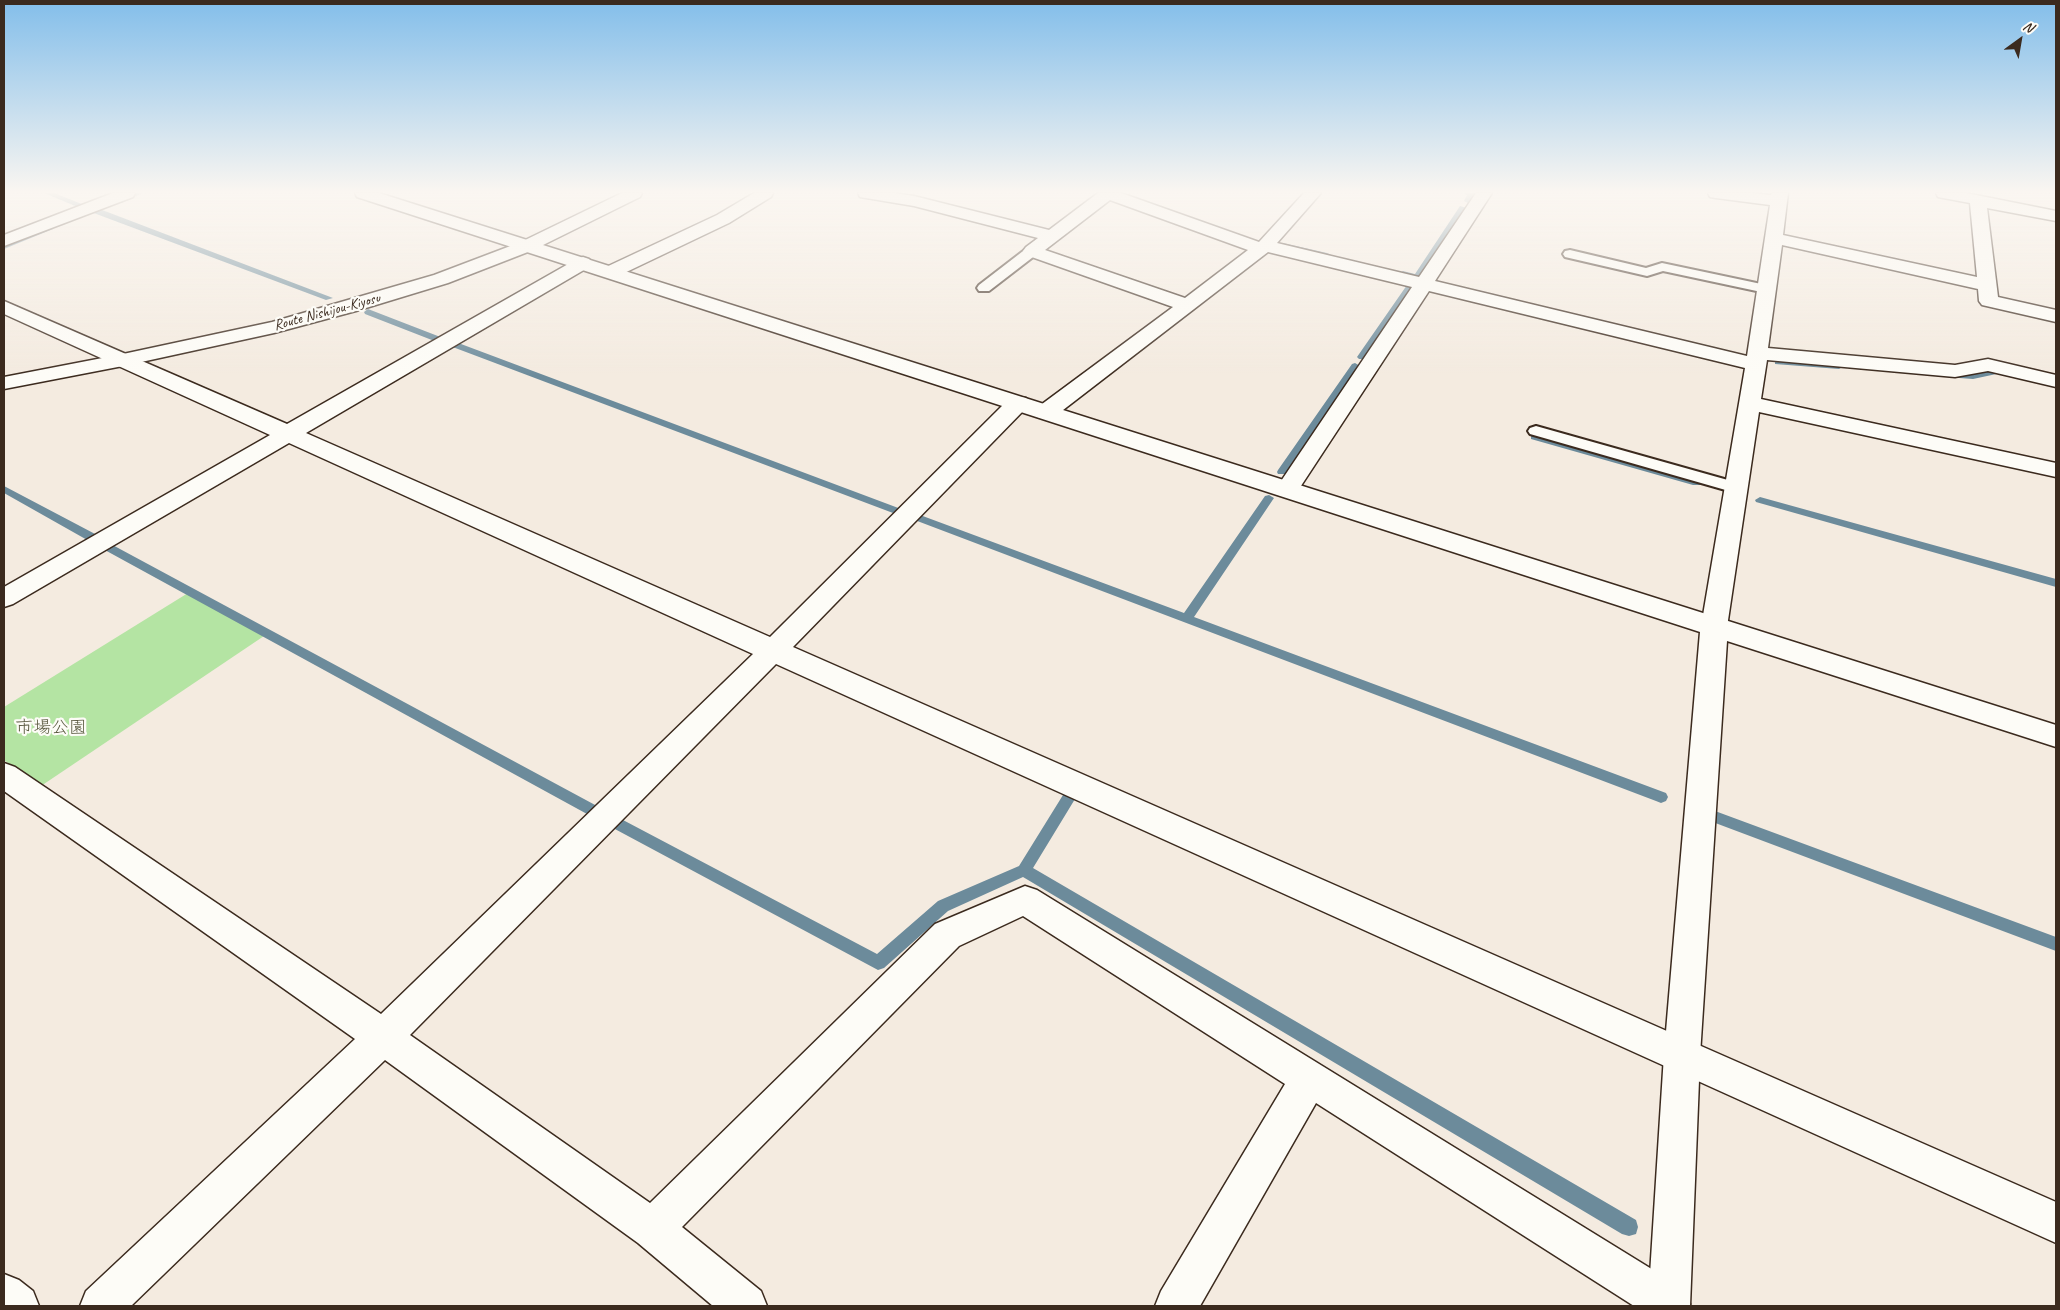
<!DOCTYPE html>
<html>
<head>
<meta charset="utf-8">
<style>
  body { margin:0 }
  #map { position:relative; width:2060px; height:1310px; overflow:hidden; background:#f4ebe0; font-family:Caveat,sans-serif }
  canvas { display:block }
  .frame { position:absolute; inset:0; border:5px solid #3b2a1e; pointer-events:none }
  .north { position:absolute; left:1995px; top:15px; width:50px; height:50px; -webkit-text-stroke:4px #fdfcf7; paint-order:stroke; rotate:32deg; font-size:14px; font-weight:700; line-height:20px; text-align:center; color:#3b2a1e }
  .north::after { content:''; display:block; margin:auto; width:18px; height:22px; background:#3b2a1e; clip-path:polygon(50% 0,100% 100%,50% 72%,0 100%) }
</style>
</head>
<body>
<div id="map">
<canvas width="2060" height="1310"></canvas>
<div class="frame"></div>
<div class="north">N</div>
</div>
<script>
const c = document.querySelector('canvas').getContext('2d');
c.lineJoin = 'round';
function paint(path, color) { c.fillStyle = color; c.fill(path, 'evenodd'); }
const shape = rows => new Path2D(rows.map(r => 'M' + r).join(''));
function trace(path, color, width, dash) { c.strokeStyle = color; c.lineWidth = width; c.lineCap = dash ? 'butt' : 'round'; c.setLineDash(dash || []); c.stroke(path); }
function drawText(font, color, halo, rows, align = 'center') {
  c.font = font + ' Caveat,"Klee One",sans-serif'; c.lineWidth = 4.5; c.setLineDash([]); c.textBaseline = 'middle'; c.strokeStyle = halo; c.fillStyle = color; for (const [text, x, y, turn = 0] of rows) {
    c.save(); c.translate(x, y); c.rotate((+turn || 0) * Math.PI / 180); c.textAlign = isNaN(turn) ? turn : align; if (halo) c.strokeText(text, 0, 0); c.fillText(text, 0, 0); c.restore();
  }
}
paint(shape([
  [188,593,264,636,41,786,4,760,4,707]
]), '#b4e4a3');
paint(shape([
  [44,193,54,193,87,206,80,208,44,193],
  [133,193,143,193,121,203,114,201,133,193],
  [1463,193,1475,193,1476,194,1471,203,1468,203,1464,201,1467,195,1463,193],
  [1460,206,1467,208,1420,279,1400,276,1399,274,1403,271,1415,274,1460,206],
  [91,208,97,208,333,298,326,300,91,212,91,208],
  [46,227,53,229,4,249,4,244,46,227],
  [1283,243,1327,253,1331,255,1327,257,1283,247,1283,243],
  [1410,284,1414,287,1367,357,1365,359,1359,359,1357,357,1407,285,1410,284],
  [368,309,443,338,445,340,443,342,437,342,365,314,364,312,368,309],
  [453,341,901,509,902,511,901,513,893,513,450,346,448,344,453,341],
  [1778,359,1839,363,1844,366,1839,369,1775,364,1775,360,1778,359],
  [1355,363,1360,366,1286,474,1278,474,1277,472,1278,470,1352,364,1355,363],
  [2001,367,2013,372,2008,375,2001,373,1973,379,1946,377,1941,374,1946,371,1973,373,2001,367],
  [1535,434,1701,481,1702,483,1701,485,1693,485,1531,439,1531,435,1535,434],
  [4,486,97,535,99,538,97,541,89,541,4,493,4,486],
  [1269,495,1274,498,1194,617,1666,793,1668,797,1666,801,1661,803,1656,801,912,519,910,517,916,513,920,515,1184,613,1265,496,1269,495],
  [1760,497,2056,579,2056,587,1756,502,1755,500,1760,497],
  [107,542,597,806,599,810,597,814,592,816,587,814,103,549,101,546,103,543,107,542],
  [1068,793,1073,795,1075,799,1033,868,1636,1220,1638,1227,1636,1234,1629,1236,1622,1234,1023,877,948,911,884,968,878,970,613,828,611,824,613,820,618,818,623,820,877,954,938,901,1019,866,1063,795,1068,793],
  [1715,811,2056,937,2056,951,1710,821,1708,817,1710,813,1715,811]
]), '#6c8b9b');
const service = shape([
  [1032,247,1039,251,1037,254,989,291,979,291,977,288,979,285,1027,248,1032,247],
  [1570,250,1646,268,1662,263,1766,285,1773,289,1766,293,1663,271,1647,276,1565,257,1563,254,1565,251,1570,250],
  [1536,426,1742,484,1745,488,1742,492,1736,493,1530,434,1528,431,1530,428,1536,426]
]);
const minor = shape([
  [113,193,135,193,133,197,4,246,4,235,113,193],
  [754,193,773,193,771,197,729,223,618,276,611,278,604,276,602,272,604,268,717,215,754,193],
  [858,193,894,193,914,196,1049,230,1098,193,1121,193,1259,242,1304,193,1321,193,1277,243,1419,277,1476,193,1492,193,1435,281,1747,356,1770,205,1716,198,1710,197,1708,193,1752,193,1771,195,1772,193,1788,193,1783,235,1977,277,1970,203,1938,197,1936,193,1966,193,2056,211,2056,221,1987,208,1998,297,2056,310,2056,322,1982,305,1979,301,1978,289,1782,245,1768,348,1955,365,1988,359,2056,375,2056,387,1988,371,1955,377,1767,360,1761,399,2056,463,2056,477,1759,412,1727,627,1723,634,1714,636,1705,634,1701,627,1745,368,1429,291,1295,495,1287,497,1279,495,1275,490,1412,287,1268,252,1054,417,1046,419,1038,417,1035,412,1038,407,1173,307,1026,255,1023,251,1026,247,1038,238,914,206,860,197,858,193],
  [1110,200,1248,250,1185,298,1045,250,1110,200],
  [583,257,589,259,592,263,589,267,306,433,770,637,1010,398,1018,397,1026,398,1029,403,1026,408,793,647,2056,1202,2056,1243,776,664,410,1035,650,1203,935,924,1025,886,1037,890,1684,1289,1690,1304,1689,1306,1634,1306,1316,1103,1200,1306,1155,1306,1161,1291,1285,1084,1023,916,959,946,682,1227,761,1291,767,1306,713,1306,638,1243,385,1060,131,1306,80,1306,86,1291,355,1039,4,791,4,763,15,767,381,1014,753,654,289,443,13,604,4,607,4,587,270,435,4,314,4,301,287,424,577,259,583,257],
  [4,1274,19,1280,33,1291,39,1306,4,1306,4,1274]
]);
const tertiary = shape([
  [355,193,379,193,2056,725,2056,747,1727,641,1700,1055,1690,1306,1648,1306,1664,1055,1700,632,357,197,355,193]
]);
const secondary = shape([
  [622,193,642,193,640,197,533,250,448,283,356,311,274,333,123,366,4,389,4,377,123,354,272,322,434,275,521,242,622,193]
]);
trace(service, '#3b2a1e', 4);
trace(minor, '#3b2a1e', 3);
trace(tertiary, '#3b2a1e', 3);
trace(secondary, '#3b2a1e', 3);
paint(service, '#fdfcf7');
paint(minor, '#fdfcf7');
paint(tertiary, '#fdfcf7');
paint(secondary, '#fdfcf7');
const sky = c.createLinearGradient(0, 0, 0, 376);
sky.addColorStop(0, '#83beea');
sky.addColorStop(0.51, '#faf6f1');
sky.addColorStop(1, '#faf6f100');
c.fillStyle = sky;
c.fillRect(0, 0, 2060, 376);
drawText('15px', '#3b2a1e', '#fdfcf7', [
  ["Route Nishijou-Kiyosu",327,312,-15]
]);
drawText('18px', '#59583f', '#fdfcf7', [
  ["市場公園",51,728]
]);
</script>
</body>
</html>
